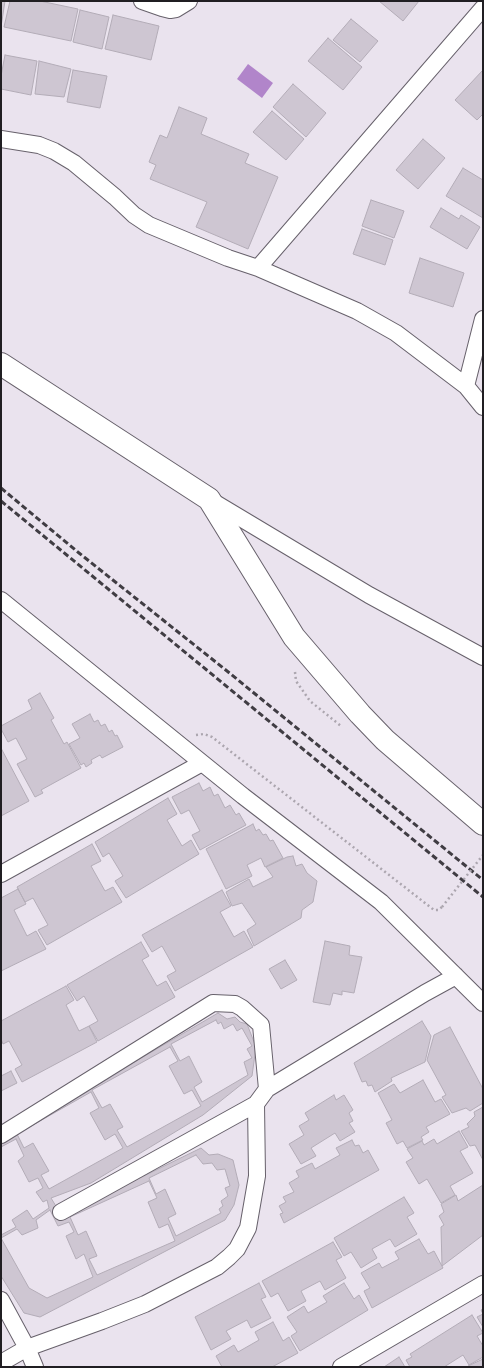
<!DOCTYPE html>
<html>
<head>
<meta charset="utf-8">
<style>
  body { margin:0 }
  #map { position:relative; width:484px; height:1368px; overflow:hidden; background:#eae3ee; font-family:"PT Sans",sans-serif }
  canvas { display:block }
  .frame { position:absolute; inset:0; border:2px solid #201e22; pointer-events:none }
</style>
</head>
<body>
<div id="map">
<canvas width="484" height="1368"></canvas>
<div class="frame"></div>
</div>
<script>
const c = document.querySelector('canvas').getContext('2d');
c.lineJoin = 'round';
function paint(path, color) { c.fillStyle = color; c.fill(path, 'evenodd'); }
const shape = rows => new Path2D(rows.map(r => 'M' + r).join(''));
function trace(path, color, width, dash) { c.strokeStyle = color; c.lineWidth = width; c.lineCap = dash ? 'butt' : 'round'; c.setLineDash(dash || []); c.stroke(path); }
paint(shape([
  [248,64,273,83,262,98,237,79]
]), '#b185ca');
const building = shape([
  [1,1,5,1,1,27,1,1],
  [10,1,40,1,78,9,71,41,4,27,10,1],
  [379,1,419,1,403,21,379,1],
  [80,10,109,17,102,49,73,42,80,10],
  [113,15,159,26,151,60,105,49,113,15],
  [351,19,378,41,360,62,333,40,351,19],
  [328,38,362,67,343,90,308,61,328,38],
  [5,55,37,61,31,95,1,89,1,76,5,55],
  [39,61,71,69,64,97,35,94,39,61],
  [73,70,107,76,100,108,67,102,73,70],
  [483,70,483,114,477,120,455,100,483,70],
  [293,84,326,113,306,137,273,107,293,84],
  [179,107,207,118,201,134,249,154,245,163,278,177,248,249,196,227,207,202,150,179,156,165,149,162,160,135,167,138,179,107],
  [272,111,304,139,286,160,253,132,272,111],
  [423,139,445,158,418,189,396,170,423,139],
  [463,168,483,180,483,218,446,196,463,168],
  [371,200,404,211,394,238,362,226,371,200],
  [441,208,459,219,461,215,480,227,467,249,430,227,441,208],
  [362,229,393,240,385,265,353,254,362,229],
  [420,258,464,273,453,307,409,293,420,258],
  [40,693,54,718,51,720,64,744,67,742,81,768,41,790,43,793,35,797,17,764,27,759,16,738,8,742,1,729,1,726,32,709,28,700,40,693],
  [90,714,94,722,98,720,101,726,105,724,109,732,112,730,115,736,117,735,123,747,102,758,100,755,91,760,92,763,86,767,84,763,81,765,69,744,80,738,72,724,90,714],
  [1,748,29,801,1,816,1,748],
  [199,783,203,791,210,787,214,796,218,794,225,808,230,805,236,815,239,813,246,825,200,850,192,835,200,831,189,810,181,814,172,797,199,783],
  [168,798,177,814,167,820,182,846,191,840,199,854,126,898,115,881,123,876,109,853,103,857,95,842,168,798],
  [253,824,256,831,259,829,263,835,266,834,270,841,273,840,283,858,265,867,261,858,247,865,252,876,226,889,206,849,253,824],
  [92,844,101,861,91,866,105,891,113,887,122,902,47,945,38,930,48,925,33,898,25,902,17,887,92,844],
  [293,856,296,866,302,864,307,873,317,881,313,902,302,910,301,918,254,946,247,930,256,924,242,903,232,906,226,892,249,879,253,887,273,877,266,867,287,857,293,856],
  [18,889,26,904,14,910,27,936,36,931,46,949,1,971,1,898,18,889],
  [222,890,231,906,220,912,234,937,244,931,253,947,175,991,167,976,176,971,162,946,152,952,142,935,222,890],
  [325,941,350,946,349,955,362,957,354,993,342,991,342,995,333,993,330,1005,313,1002,325,941],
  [141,942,149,956,142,960,157,986,166,981,175,997,98,1041,89,1026,98,1021,84,996,77,1001,67,985,141,942],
  [285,960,297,980,281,989,269,969,285,960],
  [66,986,74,1000,66,1005,79,1031,89,1026,97,1042,22,1082,15,1069,22,1065,9,1041,3,1044,1,1039,1,1021,66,986],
  [218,1013,227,1019,235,1017,240,1022,247,1024,256,1047,252,1076,203,1115,91,1183,51,1198,62,1216,201,1148,209,1155,218,1154,233,1160,239,1185,234,1205,225,1220,40,1317,24,1313,1,1276,1,1140,218,1013],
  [216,1020,218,1024,221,1022,224,1029,233,1024,237,1031,242,1028,252,1046,247,1049,252,1058,244,1062,248,1075,202,1102,194,1087,202,1082,189,1056,180,1061,171,1044,216,1020],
  [422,1021,431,1036,425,1062,391,1078,392,1081,375,1092,372,1085,368,1086,366,1081,362,1082,354,1063,422,1021],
  [450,1027,483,1089,483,1103,470,1111,466,1108,452,1113,442,1097,446,1095,427,1060,434,1035,450,1027],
  [170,1047,178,1061,169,1066,184,1094,192,1090,201,1106,127,1147,117,1130,123,1127,110,1104,102,1108,92,1090,170,1047],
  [11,1071,17,1083,1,1091,1,1076,11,1071],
  [423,1080,435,1102,441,1099,450,1114,426,1127,429,1132,421,1137,423,1140,407,1148,403,1141,397,1144,386,1123,392,1120,378,1093,394,1084,400,1093,423,1080],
  [91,1092,99,1108,90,1113,105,1140,115,1134,123,1148,49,1189,41,1175,49,1171,33,1143,24,1148,17,1134,91,1092],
  [334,1095,336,1100,344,1095,353,1110,349,1113,353,1121,349,1123,355,1132,340,1141,335,1133,311,1148,316,1156,301,1164,289,1144,304,1135,299,1126,309,1120,305,1113,334,1095],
  [483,1107,483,1160,475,1145,470,1146,461,1131,469,1127,467,1124,475,1116,474,1112,483,1107],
  [459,1131,468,1147,460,1151,473,1173,450,1186,455,1195,441,1203,427,1179,419,1184,406,1162,413,1158,407,1149,422,1141,424,1145,434,1139,437,1144,459,1131],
  [16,1139,24,1156,18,1161,29,1182,38,1178,43,1188,36,1192,43,1202,47,1200,49,1208,33,1219,27,1210,12,1220,16,1227,1,1235,1,1147,16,1139],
  [352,1140,355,1146,359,1145,363,1153,368,1150,379,1170,284,1223,280,1214,283,1213,279,1206,286,1202,283,1197,294,1192,289,1183,299,1177,296,1171,312,1163,315,1169,340,1155,336,1148,352,1140],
  [196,1155,203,1164,212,1163,217,1170,225,1169,230,1186,225,1188,228,1196,221,1201,223,1206,219,1209,221,1213,176,1236,168,1218,176,1214,165,1189,156,1194,149,1178,196,1155],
  [149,1181,157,1198,148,1202,159,1228,168,1224,175,1241,97,1275,89,1259,97,1256,86,1231,78,1235,70,1217,149,1181],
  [483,1185,483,1235,442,1266,441,1227,444,1225,439,1216,444,1212,441,1204,456,1195,458,1201,483,1185],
  [404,1197,414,1213,407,1217,417,1234,395,1247,390,1239,372,1249,377,1258,361,1268,351,1252,344,1256,334,1238,404,1197],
  [50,1210,58,1226,69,1222,74,1232,66,1236,76,1259,84,1254,93,1277,47,1298,29,1288,1,1238,17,1229,22,1235,38,1228,36,1220,50,1210],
  [419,1239,428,1254,434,1251,443,1268,372,1308,364,1291,370,1288,361,1273,379,1263,382,1268,399,1259,395,1252,419,1239],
  [333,1242,342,1257,336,1260,346,1278,325,1290,320,1281,301,1291,306,1301,288,1311,278,1293,271,1297,262,1281,333,1242],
  [259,1283,266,1297,261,1299,271,1318,251,1328,247,1320,226,1331,231,1339,211,1350,195,1317,259,1283],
  [344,1283,354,1299,359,1295,368,1310,300,1351,291,1336,297,1332,287,1317,304,1306,308,1313,327,1302,323,1296,344,1283],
  [483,1309,483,1327,477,1317,483,1314,481,1310,483,1309],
  [472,1315,483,1333,477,1336,483,1346,483,1357,469,1365,463,1355,444,1367,410,1367,406,1360,412,1357,410,1354,472,1315],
  [273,1322,283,1341,289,1337,298,1353,272,1367,222,1367,216,1356,234,1345,238,1352,259,1340,255,1332,273,1322],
  [399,1357,405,1367,384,1367,399,1357],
  [483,1359,483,1367,468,1367,468,1366,483,1359]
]);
paint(building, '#cec6d2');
trace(building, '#b3acb7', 1);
const street = shape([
  [142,1,162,8,170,10,176,9,189,1],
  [1,139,39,145,54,151,74,163,115,197,134,215,149,225,228,258,258,268,357,311,396,333,466,386,483,407],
  [258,268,483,8],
  [466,386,483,319],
  [212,501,369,595,483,657],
  [1,600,243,796,381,902,483,1003],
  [1,874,202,763],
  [1,1135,213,1003,235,1004,242,1008,261,1025,267,1089],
  [61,1212,256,1104],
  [1,1300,27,1348,35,1367],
  [1,1363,27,1348,102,1321,145,1304,217,1267,229,1257,237,1249,248,1228,257,1176,256,1104,267,1089,425,993,456,976],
  [341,1367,483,1284]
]);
const secondary = shape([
  [1,364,209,499,294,637,360,714,385,740,483,824]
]);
trace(street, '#67616b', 18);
trace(secondary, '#67616b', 24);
trace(shape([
  [295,672,296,681,310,701,341,726],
  [196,735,204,734,212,737,434,910,438,910,442,907]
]), '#aca6af', 2.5, [2, 3]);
trace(street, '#fff', 16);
trace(secondary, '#fff', 22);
trace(shape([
  [1,488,79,553,227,671,483,880],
  [1,501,483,897]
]), '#403d43', 3, [6, 3]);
trace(shape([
  [442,907,483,855]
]), '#aca6af', 2.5, [2, 3]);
</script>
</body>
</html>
